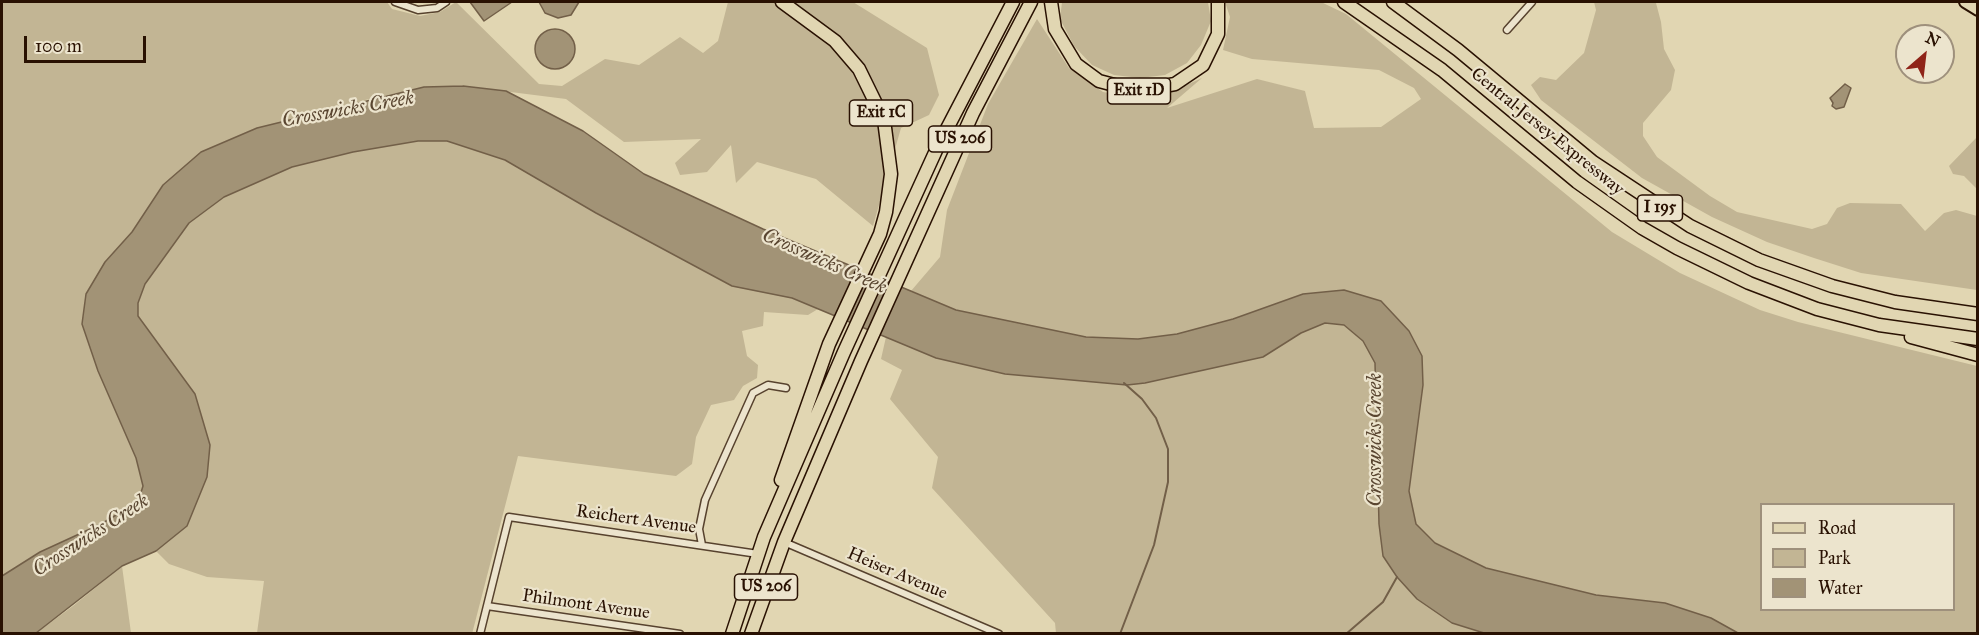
<!DOCTYPE html>
<html>
<head>
<meta charset="utf-8">
<style>
  body { margin:0 }
  #map { position:relative; width:1979px; height:635px; overflow:hidden; background:#e1d6b2; font-family:"IM FELL Great Primer",serif }
  canvas { display:block }
  .frame { position:absolute; inset:0; border:3px solid #291102; pointer-events:none }
  .legend { position:absolute; left:1760px; top:503px; width:195px; height:108px; box-sizing:border-box; background:#ece4cd; border:2px solid #9e907c; margin:0; padding:8px 10px; list-style:none; font-size:18px; color:#291102 }
  .legend li { display:flex; align-items:center; gap:12px; height:30px }
  .legend b { width:30px; border:2px solid #9e907c }
  .north { position:absolute; left:1895px; top:24px; width:60px; height:60px; box-sizing:border-box; background:#ece4cd; border:2px solid #9e907c; border-radius:50%; rotate:28deg; font-size:16px; font-weight:700; line-height:24px; text-align:center; color:#291102 }
  .north::after { content:''; display:block; margin:auto; width:21px; height:27px; background:#8f2418; clip-path:polygon(50% 0,100% 100%,50% 72%,0 100%) }
  .scale { position:absolute; left:24px; top:36px; width:122px; height:27px; box-sizing:border-box; border:3px solid #291102; border-top:0; padding-left:8px; font-size:18px; line-height:21px; white-space:nowrap; color:#291102; -webkit-text-stroke:4px #ece4cd; paint-order:stroke }
</style>
</head>
<body>
<div id="map">
<canvas width="1979" height="635"></canvas>
<div class="frame"></div>
<ul class="legend">
<li><b style="height:8px;background:#e1d6b2"></b>Road</li>
<li><b style="height:16px;background:#c2b594"></b>Park</li>
<li><b style="height:16px;background:#a29376"></b>Water</li>
</ul>
<div class="north">N</div>
<div class="scale">100 m</div>
</div>
<script>
const c = document.querySelector('canvas').getContext('2d');
c.lineJoin = 'round';
function paint(path, color) { c.fillStyle = color; c.fill(path, 'evenodd'); }
const shape = rows => new Path2D(rows.map(r => 'M' + r).join(''));
function trace(path, color, width, dash) { c.strokeStyle = color; c.lineWidth = width; c.lineCap = dash ? 'butt' : 'round'; c.setLineDash(dash || []); c.stroke(path); }
function drawText(font, color, halo, rows, align = 'center') {
  c.font = font + ' "IM FELL Great Primer",serif'; c.lineWidth = 4.5; c.setLineDash([]); c.textBaseline = 'middle'; c.strokeStyle = halo; c.fillStyle = color; for (const [text, x, y, turn = 0] of rows) {
    c.save(); c.translate(x, y); c.rotate((+turn || 0) * Math.PI / 180); c.textAlign = isNaN(turn) ? turn : align; if (halo) c.strokeText(text, 0, 0); c.fillText(text, 0, 0); c.restore();
  }
}
paint(shape([
  [2,2,387,2,392,9,420,16,440,12,456,2,539,84,562,86,605,59,639,65,680,37,703,53,718,41,728,2,853,2,927,48,939,95,929,115,901,128,873,226,816,179,757,162,736,183,731,145,707,172,680,175,675,163,701,139,624,142,566,99,463,86,424,87,365,100,163,185,132,232,105,262,98,371,136,458,143,486,138,502,101,524,40,552,2,576],
  [1062,2,1208,2,1211,21,1201,45,1187,63,1165,75,1140,78,1114,75,1092,65,1074,46,1060,19],
  [1225,2,1321,2,1346,14,1612,232,1680,273,1760,310,1798,322,1977,366,1977,633,1738,633,1711,618,1665,603,1596,595,1485,568,1436,543,1416,524,1409,491,1423,385,1409,331,1381,301,1303,294,1233,319,1177,334,1138,339,1086,337,956,310,911,291,940,257,947,210,988,104,1037,19,1069,68,1103,92,1138,98,1173,91,1202,78,1167,108,1257,79,1305,91,1314,128,1381,127,1421,99,1414,88,1379,70,1252,59,1223,50,1230,17],
  [1762,504,1954,504,1954,610,1762,610],
  [1594,2,1658,2,1656,3,1661,22,1664,49,1675,70,1671,90,1643,123,1643,136,1657,157,1710,196,1737,212,1812,229,1827,224,1837,208,1850,203,1901,204,1925,231,1944,213,1956,210,1977,216,1977,290,1861,273,1814,258,1767,242,1712,217,1642,178,1541,100,1531,85,1540,77,1556,80,1584,53,1596,10],
  [1977,137,1977,189,1964,176,1953,174,1949,166],
  [418,141,447,141,505,160,596,213,732,286,792,298,818,309,808,315,764,312,763,326,742,331,747,356,758,365,757,378,743,386,734,400,711,405,696,437,692,464,676,476,518,456,472,634,257,633,264,581,207,577,169,564,156,551,187,526,149,333,138,316,138,303,145,284,189,223,224,197,292,167,353,152],
  [1325,323,1344,325,1363,341,1375,362,1379,524,1383,556,1452,623,1484,633,1056,633,1055,623,932,488,938,457,890,399,902,370,881,359,886,337,936,358,1127,385,1262,357,1301,333],
  [122,566,131,633,35,634,73,606]
]), '#c2b594');
const water = shape([
  [470,2,512,2,484,21,470,2],
  [539,2,579,2,571,15,558,18,545,13,539,2],
  '535 49a20 20 0 1 1 40 0a20 20 0 1 1-40 0Z',
  [1845,84,1851,88,1844,107,1836,109,1832,106,1833,103,1830,98,1845,84],
  [463,86,506,91,583,131,644,174,763,229,956,310,1086,337,1138,339,1177,334,1233,319,1303,294,1344,290,1381,301,1409,331,1422,356,1423,385,1409,491,1416,524,1435,543,1486,568,1596,595,1665,603,1711,618,1738,633,1484,633,1452,623,1417,599,1397,577,1383,556,1379,524,1375,363,1363,341,1344,325,1325,323,1301,333,1263,357,1145,383,1127,385,1005,374,936,358,792,298,732,286,596,213,505,160,447,141,418,141,353,152,292,167,224,197,189,223,145,284,138,303,138,316,195,394,210,445,207,477,187,526,156,551,122,566,36,633,2,634,2,576,40,552,101,524,138,502,143,486,136,458,98,371,82,324,86,294,105,262,132,232,163,185,201,152,257,128,424,87,463,86]
]);
paint(water, '#a29376');
trace(water, '#725f48', 1.5);
trace(shape([
  [1120,634,1154,545,1168,482,1168,449,1156,418,1142,399,1124,383],
  [1346,634,1383,602,1397,577]
]), '#725f48', 2);
const street = shape([
  [395,2,418,10,437,8,446,2],
  [1507,30,1532,2],
  [784,542,999,634],
  [702,545,699,529,705,500,753,393,768,385,786,388],
  [487,606,680,634],
  [480,634,509,517,758,554]
]);
const primary = shape([
  [1965,2,1978,10]
]);
const highway = shape([
  [1051,2,1055,29,1076,64,1099,81,1137,91,1175,84,1203,65,1218,34,1218,2],
  [1344,2,1442,70,1577,182,1642,228,1677,248,1749,283,1817,309,1879,325,1978,339],
  [1393,2,1458,50,1593,162,1690,226,1759,260,1832,286,1895,302,1978,314],
  [1911,337,1978,355],
  [781,480,829,344,880,234,886,212,891,174,884,120,859,69,835,41,782,2],
  [732,634,764,537,844,352,938,146,1013,2],
  [751,634,784,542,861,361,973,113,1031,2]
]);
trace(street, '#57422e', 9);
trace(primary, '#291102', 14);
trace(highway, '#291102', 15);
trace(street, '#ece4cd', 6);
trace(primary, '#e1d6b2', 10);
trace(highway, '#e1d6b2', 12);
for (const [x, y, w] of [
  [1139,91,63],
  [881,113,63],
  [960,139,63],
  [1660,208,45],
  [766,587,63]
]) { const box = new Path2D(); box.roundRect(x - w / 2, y - 13, w, 26, 4.5); c.fillStyle = '#ece4cd'; c.fill(box); trace(box, '#291102', 1.5); }
drawText('bold 16px', '#291102', null, [
  ["Exit 1D",1139,91],
  ["Exit 1C",881,113],
  ["US 206",960,139],
  ["I 195",1660,208],
  ["US 206",766,587]
]);
drawText('18px', '#291102', '#ece4cd', [
  ["Central Jersey Expressway",1547,132,39],
  ["Reichert Avenue",636,520,8],
  ["Heiser Avenue",897,574,23],
  ["Philmont Avenue",586,605,8]
]);
drawText('italic 20px', '#594530', '#ece4cd', [
  ["Crosswicks Creek",348,110,-10],
  ["Crosswicks Creek",824,262,24],
  ["Crosswicks Creek",1376,440,-90],
  ["Crosswicks Creek",91,536,-33]
]);
</script>
</body>
</html>
